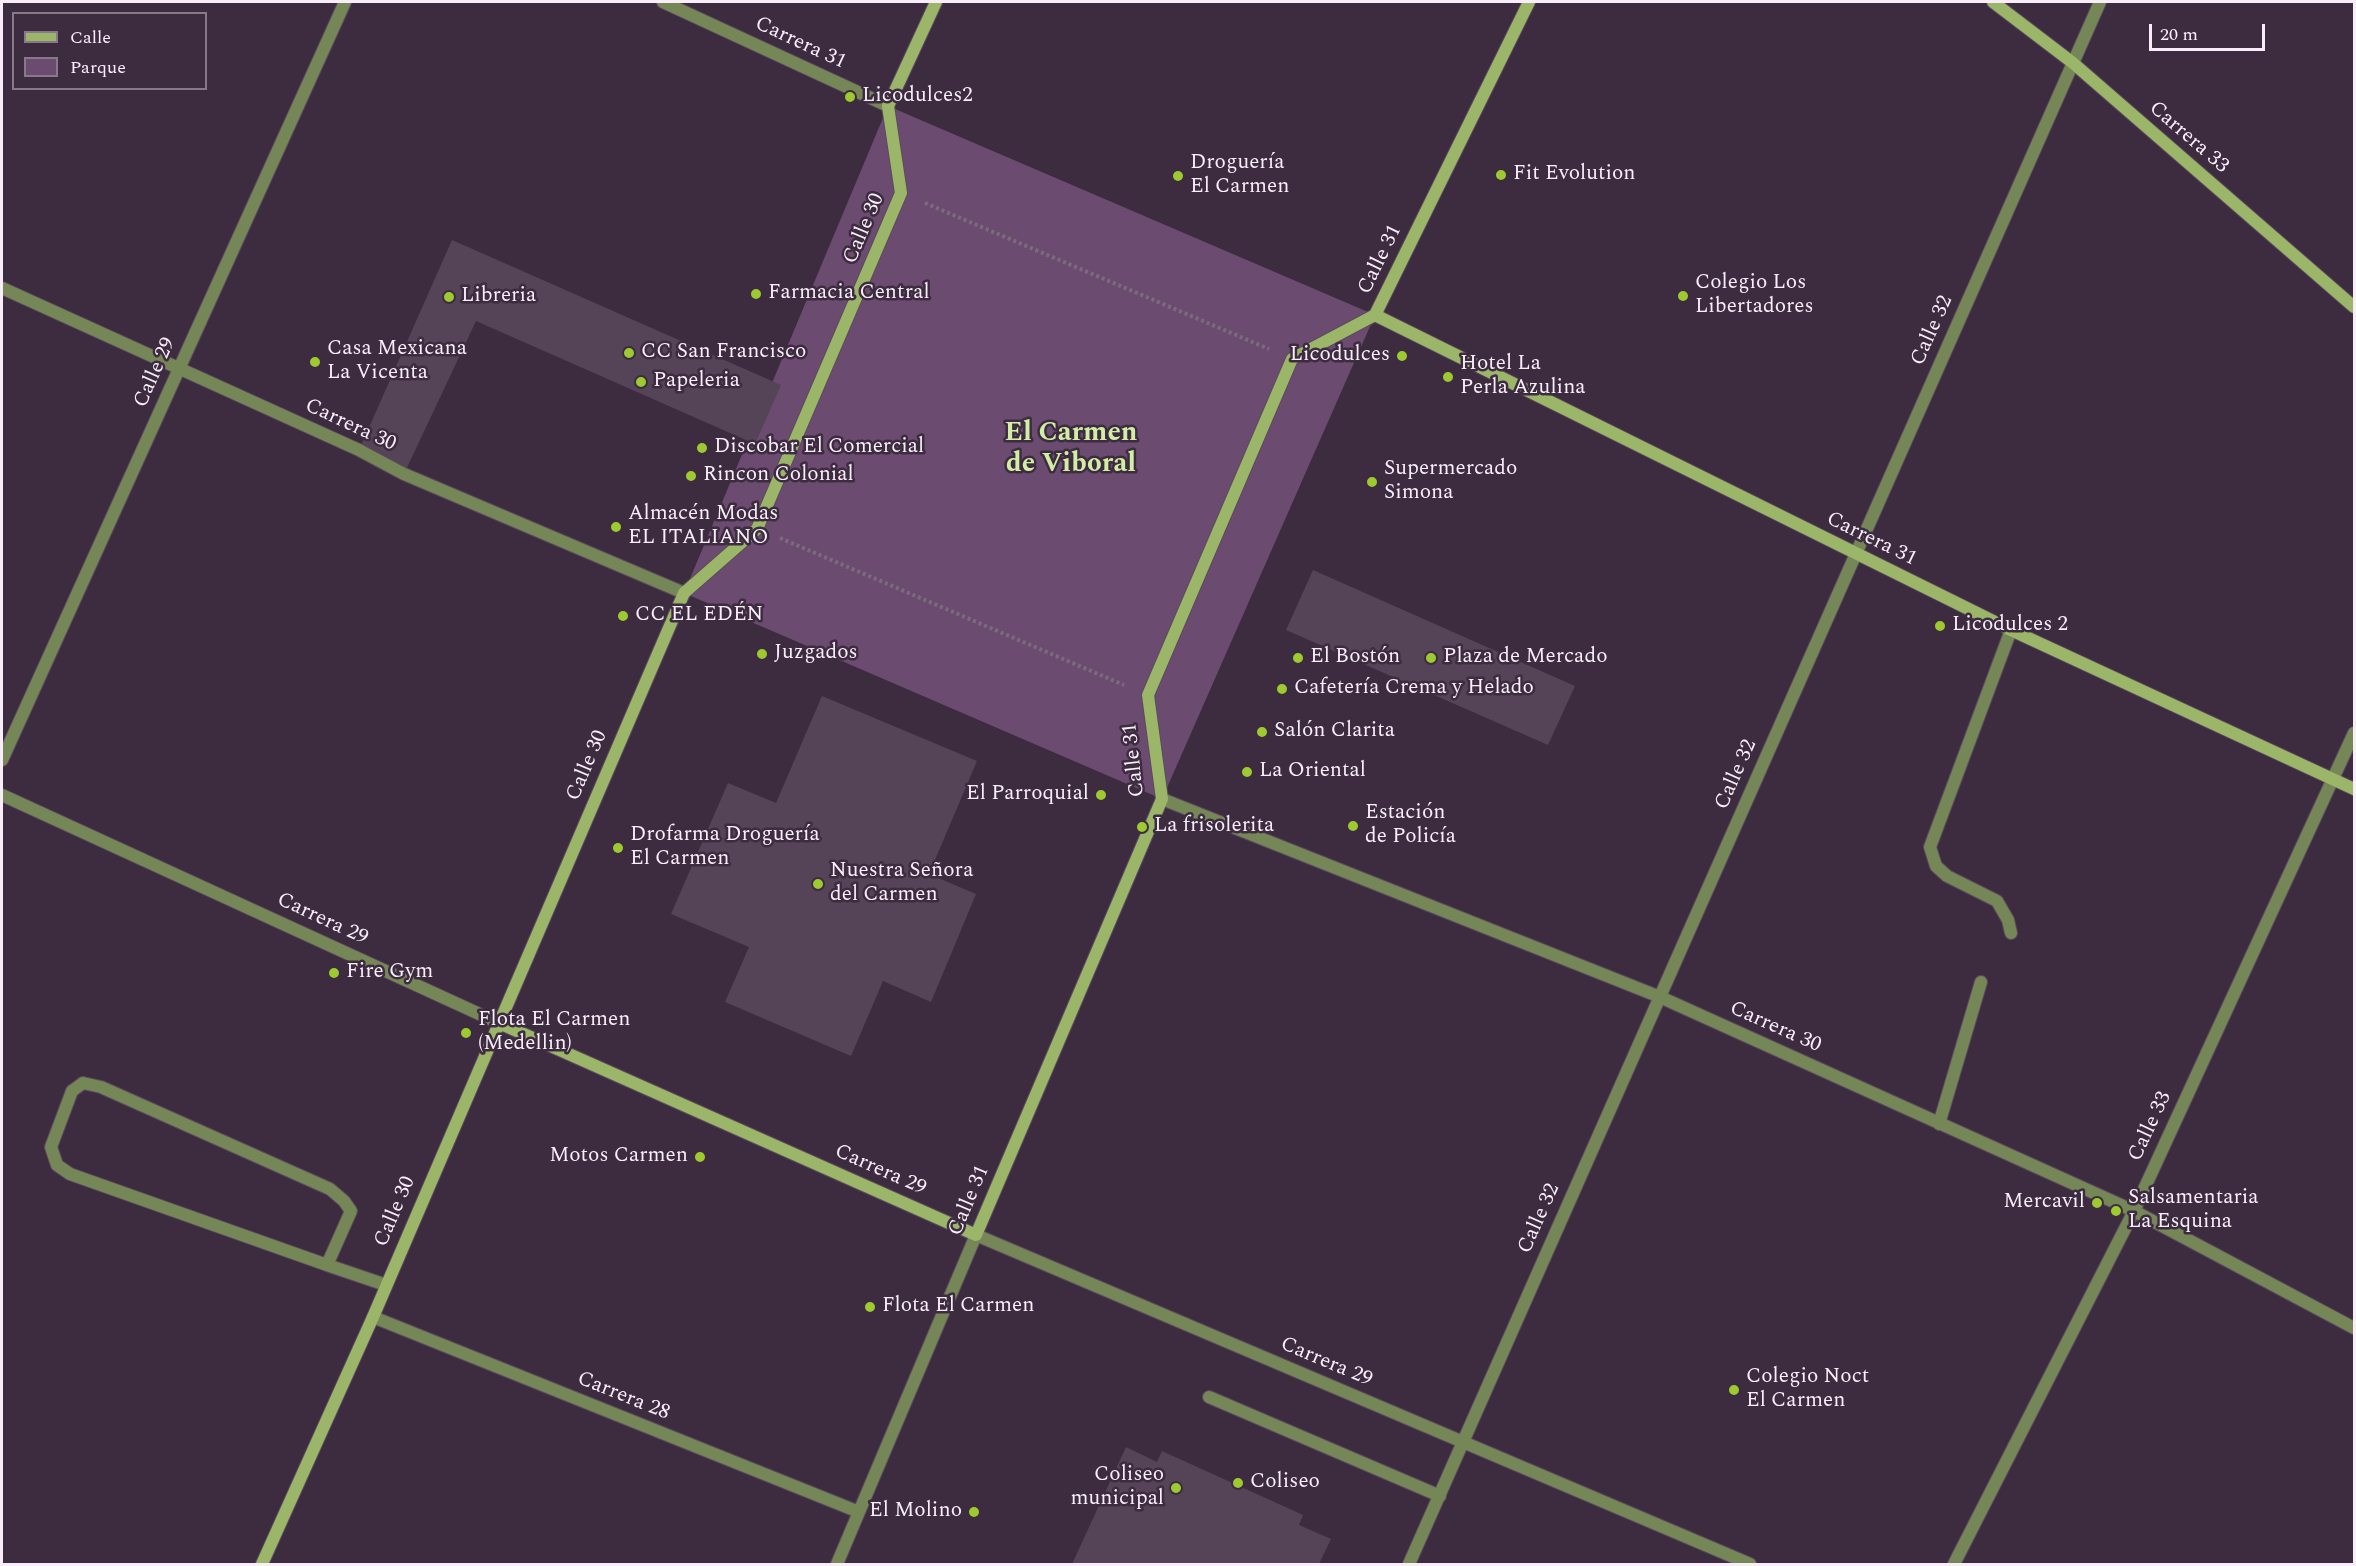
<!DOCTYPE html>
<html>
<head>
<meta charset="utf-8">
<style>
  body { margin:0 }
  #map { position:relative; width:2356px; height:1566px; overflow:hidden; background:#3d2c40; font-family:Spectral,serif }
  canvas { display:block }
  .frame { position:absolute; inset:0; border:3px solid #f8edf9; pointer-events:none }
  .legend { position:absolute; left:12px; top:12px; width:195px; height:78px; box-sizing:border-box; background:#3d2c40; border:2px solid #88798a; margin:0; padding:8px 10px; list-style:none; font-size:18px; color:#f8edf9 }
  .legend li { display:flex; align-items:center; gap:12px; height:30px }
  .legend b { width:30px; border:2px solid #88798a }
  .scale { position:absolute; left:2149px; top:24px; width:116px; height:27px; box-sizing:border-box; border:3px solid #f8edf9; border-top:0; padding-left:8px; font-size:18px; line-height:21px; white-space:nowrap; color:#f8edf9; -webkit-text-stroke:4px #3d2c40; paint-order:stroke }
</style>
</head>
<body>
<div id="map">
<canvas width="2356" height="1566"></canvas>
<div class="frame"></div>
<ul class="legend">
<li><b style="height:8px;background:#9bb668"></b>Calle</li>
<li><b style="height:16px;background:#6b4c70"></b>Parque</li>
</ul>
<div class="scale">20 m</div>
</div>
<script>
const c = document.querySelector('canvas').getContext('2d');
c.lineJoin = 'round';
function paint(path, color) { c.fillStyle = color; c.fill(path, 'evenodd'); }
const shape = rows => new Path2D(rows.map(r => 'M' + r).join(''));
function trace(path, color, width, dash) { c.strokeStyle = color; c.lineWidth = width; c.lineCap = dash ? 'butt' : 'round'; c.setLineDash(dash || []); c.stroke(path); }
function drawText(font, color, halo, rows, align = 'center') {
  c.font = font + ' Spectral,serif'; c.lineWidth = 5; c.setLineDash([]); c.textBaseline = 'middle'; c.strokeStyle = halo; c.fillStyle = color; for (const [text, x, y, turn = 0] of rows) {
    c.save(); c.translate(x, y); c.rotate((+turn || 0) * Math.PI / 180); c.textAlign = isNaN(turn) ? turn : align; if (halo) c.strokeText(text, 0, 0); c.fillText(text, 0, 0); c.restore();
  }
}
paint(shape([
  [888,106,1375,315,1162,799,684,593]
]), '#6b4c70');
paint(shape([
  [452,240,781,385,755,444,476,321,404,474,359,450],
  [1313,570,1575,686,1548,745,1286,630],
  [822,696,977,761,929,874,976,894,931,1002,883,981,851,1056,725,1002,749,947,671,914,728,783,776,803],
  [1126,1447,1157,1462,1162,1451,1303,1515,1299,1525,1331,1539,1319,1564,1072,1564]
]), '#554358');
const service = shape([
  [83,1083,101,1087,330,1189,344,1201,351,1211,327,1265,70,1174,57,1165,51,1147,72,1091,83,1083],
  [327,1265,386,1285],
  [1209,1397,1440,1496]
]);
const pedestrian = shape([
  [663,2,888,106]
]);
const minor = shape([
  [2073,63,2100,2],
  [2011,630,1930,847,1936,866,1947,876,1997,901,2008,920,2011,933],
  [1162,799,1660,997,2134,1211,2354,1328],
  [1939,1124,1981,982],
  [373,1317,859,1512],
  [837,1564,976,1235]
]);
const tertiary = shape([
  [2,288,359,450,404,474,684,593],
  [2,760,345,2],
  [2,795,499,1023],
  [976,1235,1750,1564],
  [1409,1564,2073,63],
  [1954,1564,2134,1211,2354,733]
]);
const secondary = shape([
  [1993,2,2073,63,2354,307],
  [1375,315,2011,630,2354,789],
  [499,1023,976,1235,1162,799,1148,695,1292,359,1375,315,1529,2],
  [262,1564,373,1317,684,593,757,529,901,193,888,106,936,2]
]);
trace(service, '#5b4b5e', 14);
trace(pedestrian, '#5b4b5e', 14);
trace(minor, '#5b4b5e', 14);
trace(tertiary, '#5b4b5e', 14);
trace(secondary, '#5b4b5e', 14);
trace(shape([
  [925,203,1269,349],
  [780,538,1124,685]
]), '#7b6c7d', 4, [3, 3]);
trace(service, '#768757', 12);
trace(pedestrian, '#768757', 12);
trace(minor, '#768757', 12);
trace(tertiary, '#768757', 12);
trace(secondary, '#9bb668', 12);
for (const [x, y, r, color] of [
  [850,97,6,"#9dca30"],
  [1501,175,6,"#9dca30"],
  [1178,176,6,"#9dca30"],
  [756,294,6,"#9dca30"],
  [1683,296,6,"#9dca30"],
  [449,297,6,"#9dca30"],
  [629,353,6,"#9dca30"],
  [1402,356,6,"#9dca30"],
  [315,362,6,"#9dca30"],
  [1448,377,6,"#9dca30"],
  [641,382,6,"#9dca30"],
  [702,448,6,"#9dca30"],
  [691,476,6,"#9dca30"],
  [1372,482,6,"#9dca30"],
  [616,527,6,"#9dca30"],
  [623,616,6,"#9dca30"],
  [1940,626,6,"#9dca30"],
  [762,654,6,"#9dca30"],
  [1298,658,6,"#9dca30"],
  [1431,658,6,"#9dca30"],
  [1282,689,6,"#9dca30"],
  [1262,732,6,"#9dca30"],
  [1247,772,6,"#9dca30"],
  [1101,795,6,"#9dca30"],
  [1353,826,6,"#9dca30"],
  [1142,827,6,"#9dca30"],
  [618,848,6,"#9dca30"],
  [818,884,6,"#9dca30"],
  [334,973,6,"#9dca30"],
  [466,1033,6,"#9dca30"],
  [700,1157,6,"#9dca30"],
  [2097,1203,6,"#9dca30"],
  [2116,1211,6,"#9dca30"],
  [870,1307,6,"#9dca30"],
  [1734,1390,6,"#9dca30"],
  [1238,1483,6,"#9dca30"],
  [1176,1488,6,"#9dca30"],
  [974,1512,6,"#9dca30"]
]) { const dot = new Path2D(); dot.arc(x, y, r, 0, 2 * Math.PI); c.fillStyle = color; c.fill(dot); trace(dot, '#3d2c40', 2); }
drawText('21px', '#f8edf9', '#3d2c40', [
  ["Carrera 31",800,44,25],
  ["Carrera 33",2188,138,41],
  ["Calle 30",865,229,-67],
  ["Calle 31",1381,260,-64],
  ["Calle 32",1933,331,-66],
  ["Calle 29",156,373,-66],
  ["Carrera 30",350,426,25],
  ["Carrera 31",1871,540,26],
  ["Calle 31",1135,760,-96],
  ["Calle 30",588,766,-67],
  ["Calle 32",1737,775,-66],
  ["Carrera 29",322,920,25],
  ["Carrera 30",1775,1028,24],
  ["Calle 33",2151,1127,-65],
  ["Carrera 29",880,1171,24],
  ["Calle 31",970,1201,-67],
  ["Calle 30",396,1212,-67],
  ["Calle 32",1540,1219,-66],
  ["Carrera 29",1326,1363,23],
  ["Carrera 28",623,1397,22]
]);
drawText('21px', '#f8edf9', '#3d2c40', [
  ["Licodulces2",862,97],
  ["Droguería",1190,164],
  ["El Carmen",1190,188],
  ["Fit Evolution",1513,175],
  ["Colegio Los",1695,284],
  ["Libertadores",1695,308],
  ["Farmacia Central",768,294],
  ["Libreria",461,297],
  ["Casa Mexicana",327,350],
  ["La Vicenta",327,374],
  ["CC San Francisco",641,353],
  ["Licodulces",1390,356,"right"],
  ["Hotel La",1460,365],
  ["Perla Azulina",1460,389],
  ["Papeleria",653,382],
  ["Discobar El Comercial",714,448],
  ["Supermercado",1384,470],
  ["Simona",1384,494],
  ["Rincon Colonial",703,476],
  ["Almacén Modas",628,515],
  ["EL ITALIANO",628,539],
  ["CC EL EDÉN",635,616],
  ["Licodulces 2",1952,626],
  ["Juzgados",774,654],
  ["El Bostón",1310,658],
  ["Plaza de Mercado",1443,658],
  ["Cafetería Crema y Helado",1294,689],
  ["Salón Clarita",1274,732],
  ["La Oriental",1259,772],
  ["El Parroquial",1089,795,"right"],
  ["Estación",1365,814],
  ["de Policía",1365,838],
  ["La frisolerita",1154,827],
  ["Drofarma Droguería",630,836],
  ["El Carmen",630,860],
  ["Nuestra Señora",830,872],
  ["del Carmen",830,896],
  ["Fire Gym",346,973],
  ["Flota El Carmen",478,1021],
  ["(Medellin)",478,1045],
  ["Motos Carmen",688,1157,"right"],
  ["Salsamentaria",2128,1199],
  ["La Esquina",2128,1223],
  ["Mercavil",2085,1203,"right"],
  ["Flota El Carmen",882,1307],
  ["Colegio Noct",1746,1378],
  ["El Carmen",1746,1402],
  ["Coliseo",1164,1476,"right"],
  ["municipal",1164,1500,"right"],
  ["Coliseo",1250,1483],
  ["El Molino",962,1512,"right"]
], 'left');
drawText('bold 27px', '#d2eda4', '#3d2c40', [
  ["El Carmen",1071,435],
  ["de Viboral",1071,466]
]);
</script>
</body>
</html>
